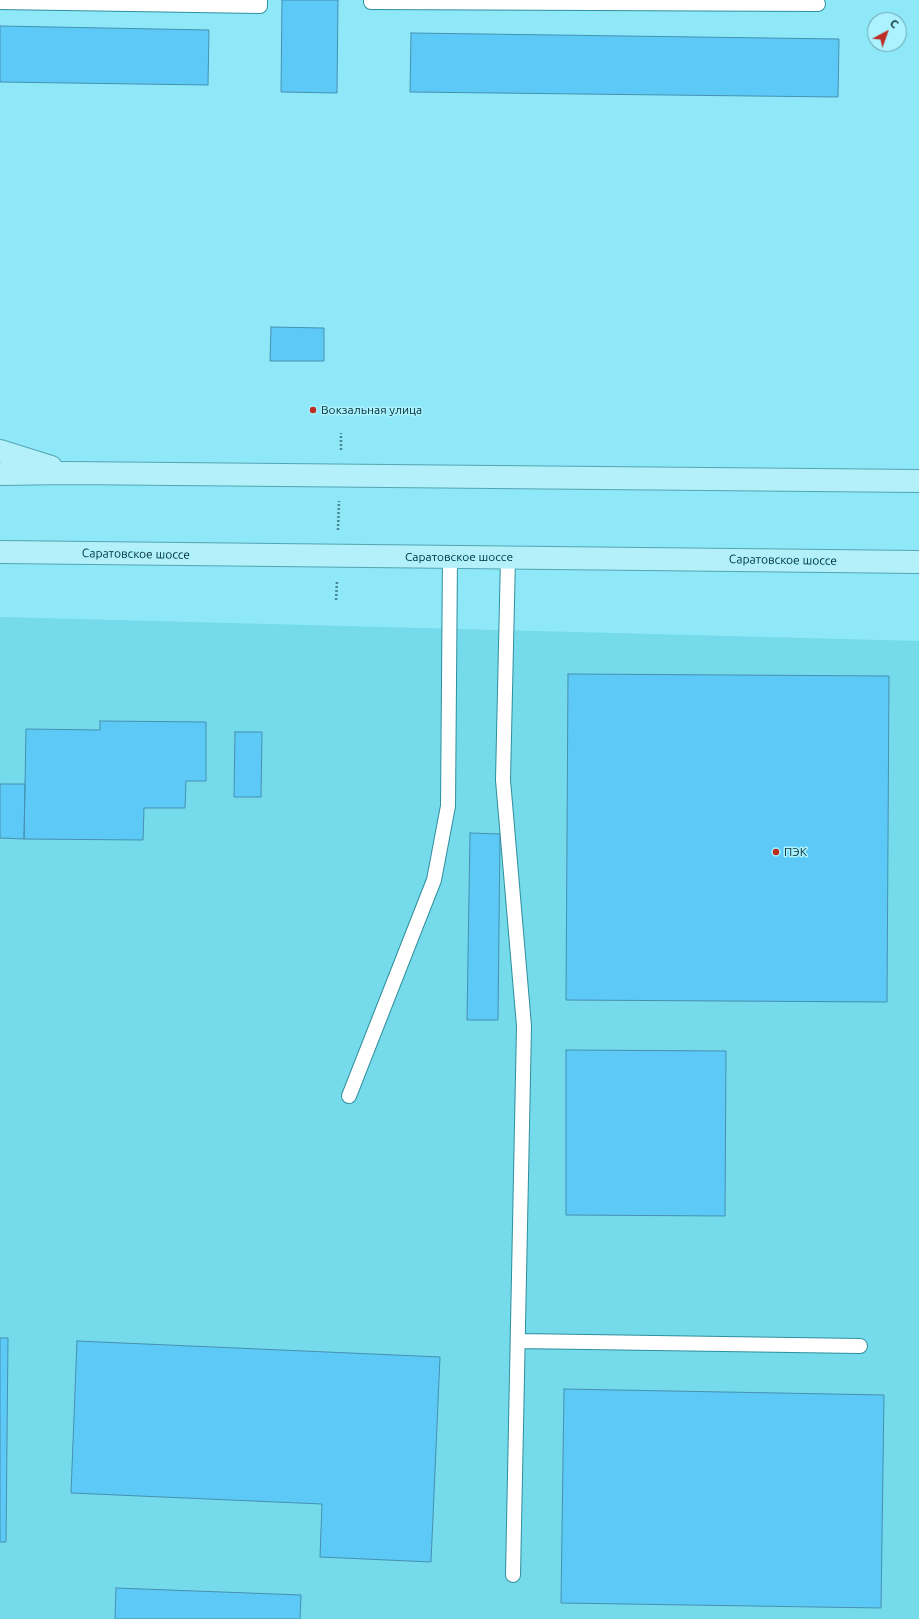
<!DOCTYPE html>
<html>
<head>
<meta charset="utf-8">
<style>
  body { margin:0 }
  #map { position:relative; width:919px; height:1619px; overflow:hidden; background:#8ee8f7; font-family:Ubuntu,sans-serif }
  canvas { display:block }
  .north { position:absolute; left:867px; top:12px; width:40px; height:40px; box-sizing:border-box; background:#acf2fe; border:1px solid #68a3ad; border-radius:50%; rotate:41deg; font-size:11px; font-weight:700; line-height:16px; text-align:center; color:#032d33 }
  .north::after { content:''; display:block; margin:auto; width:14px; height:18px; background:#bc2e23; clip-path:polygon(50% 0,100% 100%,50% 72%,0 100%) }
</style>
</head>
<body>
<div id="map">
<canvas width="919" height="1619"></canvas>
<div class="north">С</div>
</div>
<script>
const c = document.querySelector('canvas').getContext('2d');
c.lineJoin = 'round';
function paint(path, color) { c.fillStyle = color; c.fill(path, 'evenodd'); }
const shape = rows => new Path2D(rows.map(r => 'M' + r).join(''));
function trace(path, color, width, dash) { c.strokeStyle = color; c.lineWidth = width; c.lineCap = dash ? 'butt' : 'round'; c.setLineDash(dash || []); c.stroke(path); }
function drawText(font, color, halo, rows, align = 'center') {
  c.font = font + ' Ubuntu,sans-serif'; c.lineWidth = 3; c.setLineDash([]); c.textBaseline = 'middle'; c.strokeStyle = halo; c.fillStyle = color; for (const [text, x, y, turn = 0] of rows) {
    c.save(); c.translate(x, y); c.rotate((+turn || 0) * Math.PI / 180); c.textAlign = isNaN(turn) ? turn : align; if (halo) c.strokeText(text, 0, 0); c.fillText(text, 0, 0); c.restore();
  }
}
paint(shape([
  [0,617,919,641,919,1619,0,1619]
]), '#75daea');
const building = shape([
  [282,0,338,0,337,93,281,92,282,0],
  [0,26,209,30,208,85,0,82,0,26],
  [411,33,839,39,838,97,410,92,411,33],
  [271,327,324,328,324,361,270,361,271,327],
  [568,674,889,676,887,1002,566,1000,568,674],
  [100,721,206,722,206,781,186,781,185,808,144,808,143,840,24,839,26,729,100,730,100,721],
  [235,732,262,732,261,797,234,797,235,732],
  [0,784,25,784,24,839,0,838,0,784],
  [470,833,500,834,498,1020,467,1020,470,833],
  [566,1050,726,1051,725,1216,566,1215,566,1050],
  [0,1338,8,1338,6,1542,0,1542,0,1338],
  [77,1341,440,1357,431,1562,320,1557,322,1504,71,1493,77,1341],
  [564,1389,884,1395,881,1608,561,1603,564,1389],
  [116,1588,301,1595,300,1619,115,1619,116,1588]
]);
paint(building, '#5dc9f7');
trace(building, '#4691b1', 1);
const lane = shape([
  [371,0,371,2,818,4],
  [0,2,260,6,260,0],
  [508,557,503,780,524,1026,513,1575],
  [349,1096,434,880,448,806,450,557],
  [518,1341,860,1346]
]);
const primary = shape([
  [0,451,51,467],
  [0,474,69,473,919,481],
  [0,552,919,562]
]);
trace(lane, '#308f9d', 16);
trace(primary, '#54a5b2', 24);
trace(shape([
  [341,450,341,433],
  [338,530,339,501],
  [336,600,337,581]
]), '#468892', 2.5, [2, 2]);
trace(lane, '#fff', 14);
trace(primary, '#b3f0fa', 22);
for (const [x, y, r, color] of [
  [313,410,4,"#bc2e23"],
  [776,852,4,"#bc2e23"]
]) { const dot = new Path2D(); dot.arc(x, y, r, 0, 2 * Math.PI); c.fillStyle = color; c.fill(dot); trace(dot, '#acf2fe', 1.5); }
drawText('12px', '#032d33', '#acf2fe', [
  ["Вокзальная улица",321,410],
  ["ПЭК",784,852]
], 'left');
drawText('12px', '#032d33', '#acf2fe', [
  ["Саратовское шоссе",136,554,1],
  ["Саратовское шоссе",459,557],
  ["Саратовское шоссе",783,560,1]
]);
</script>
</body>
</html>
